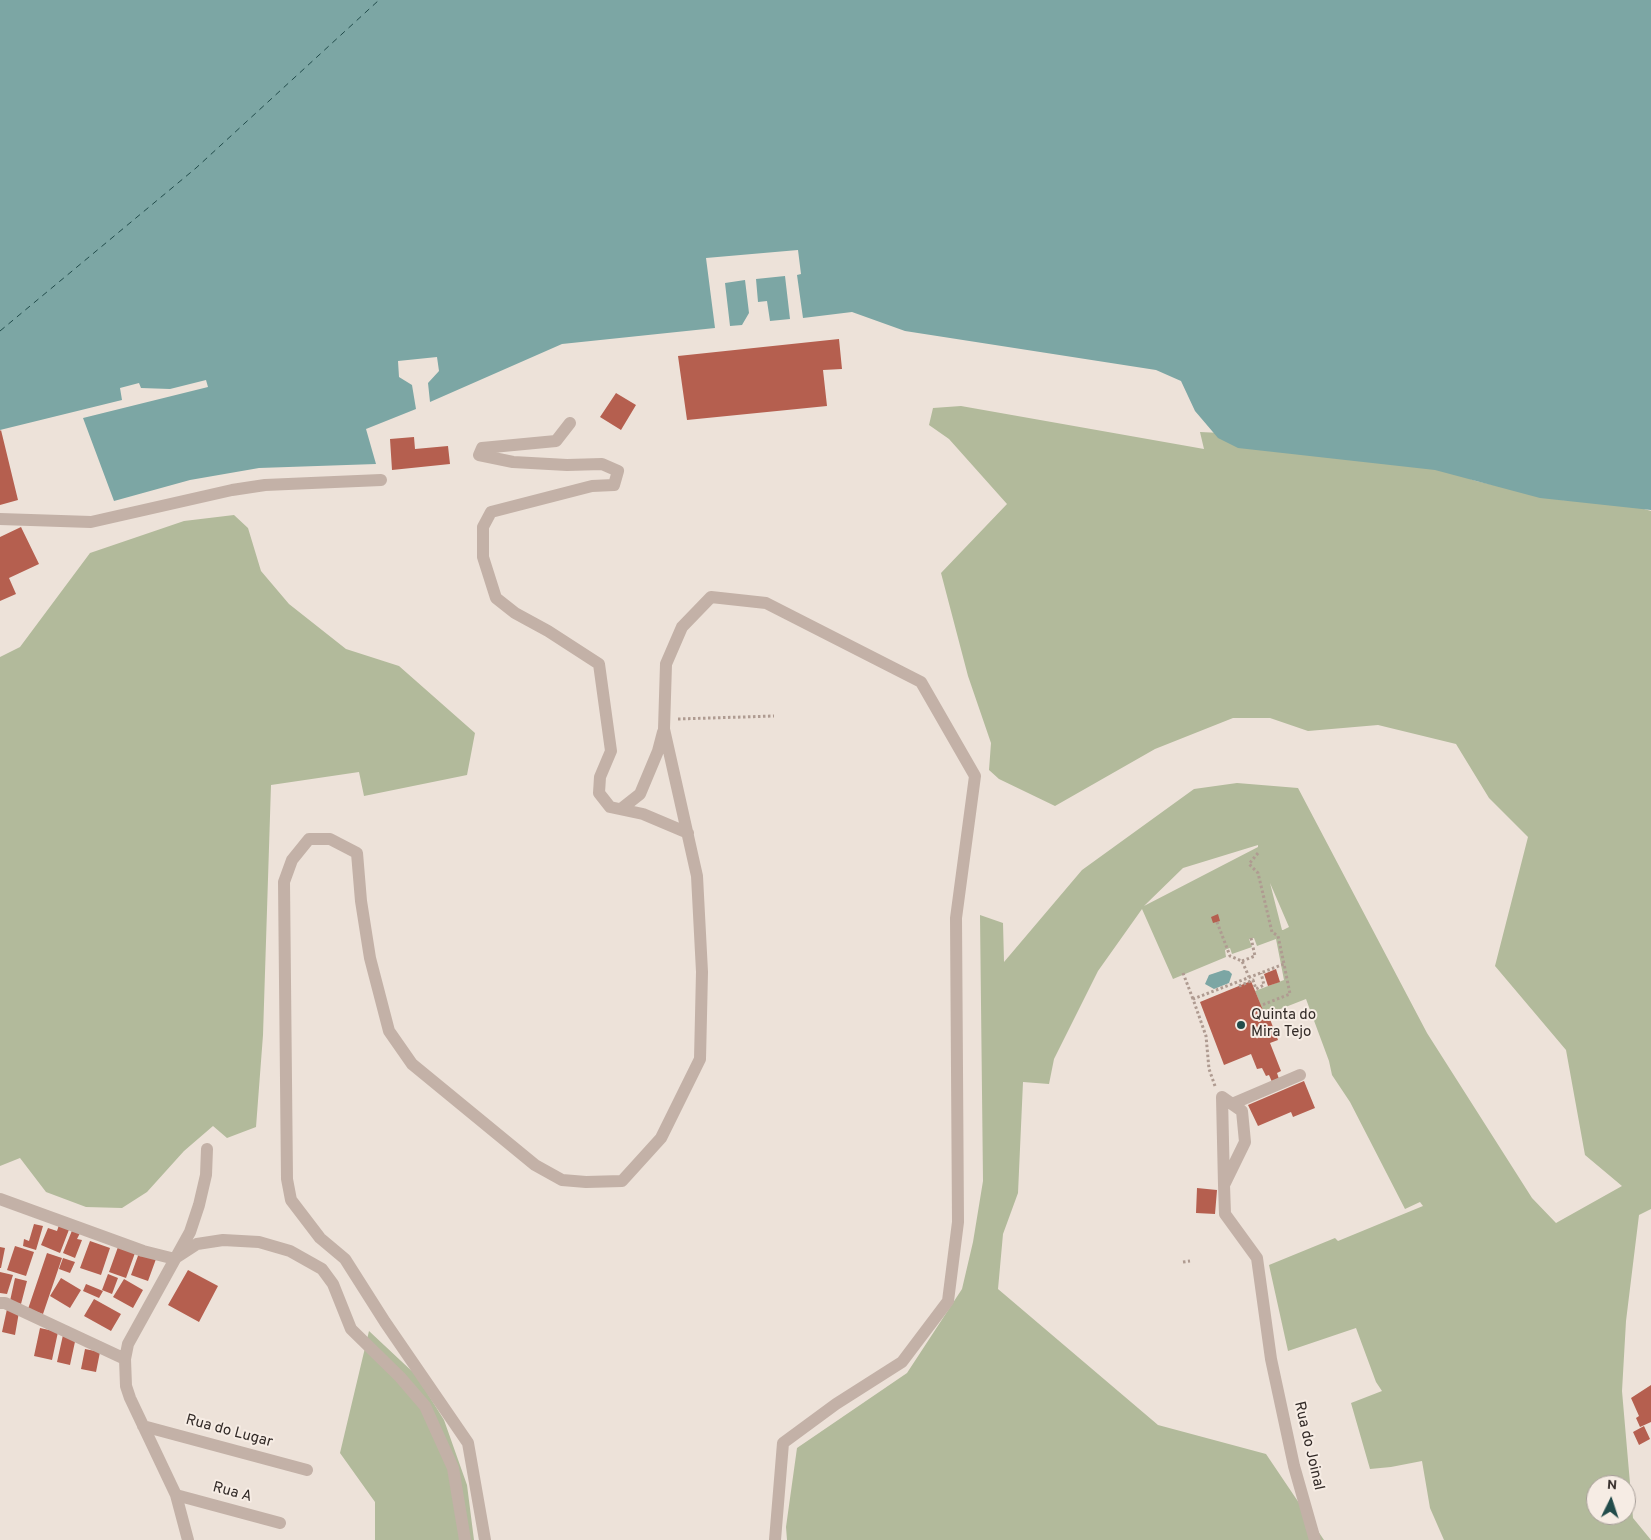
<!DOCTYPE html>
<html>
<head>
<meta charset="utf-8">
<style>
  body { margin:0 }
  #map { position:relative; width:1651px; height:1540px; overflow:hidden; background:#ede2d9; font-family:Overpass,sans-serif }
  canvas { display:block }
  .north { position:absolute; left:1586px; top:1475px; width:50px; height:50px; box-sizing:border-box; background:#f6ece4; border:1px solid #a79e98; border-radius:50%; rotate:4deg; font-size:14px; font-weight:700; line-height:20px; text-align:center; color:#312926 }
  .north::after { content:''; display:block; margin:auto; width:18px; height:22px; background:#224c4b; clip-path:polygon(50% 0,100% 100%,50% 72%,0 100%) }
</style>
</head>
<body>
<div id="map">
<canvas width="1651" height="1540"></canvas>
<div class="north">N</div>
</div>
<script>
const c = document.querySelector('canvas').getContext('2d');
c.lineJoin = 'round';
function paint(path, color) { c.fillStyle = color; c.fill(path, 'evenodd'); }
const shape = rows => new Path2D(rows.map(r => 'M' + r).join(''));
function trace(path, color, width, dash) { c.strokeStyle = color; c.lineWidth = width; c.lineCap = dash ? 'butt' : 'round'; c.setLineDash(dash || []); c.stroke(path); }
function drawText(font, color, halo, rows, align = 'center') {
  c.font = font + ' Overpass,sans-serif'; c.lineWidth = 4; c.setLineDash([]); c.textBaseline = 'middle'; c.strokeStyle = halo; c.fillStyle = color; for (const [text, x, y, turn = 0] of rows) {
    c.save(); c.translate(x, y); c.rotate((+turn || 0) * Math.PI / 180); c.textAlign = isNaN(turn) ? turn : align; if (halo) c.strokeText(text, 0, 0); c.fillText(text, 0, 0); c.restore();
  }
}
paint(shape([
  [961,406,1204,449,1200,432,1264,435,1449,471,1476,481,1561,500,1620,502,1651,511,1651,1209,1639,1215,1626,1321,1622,1391,1633,1518,1651,1540,1444,1540,1430,1508,1422,1461,1391,1467,1370,1469,1351,1403,1382,1391,1376,1382,1356,1328,1288,1351,1269,1265,1335,1238,1338,1241,1423,1206,1420,1202,1405,1209,1350,1102,1332,1075,1329,1061,1306,999,1265,1015,1255,991,1284,980,1276,939,1257,946,1254,938,1249,939,1252,947,1232,954,1230,948,1227,949,1225,950,1226,957,1173,979,1142,909,1098,971,1054,1059,1049,1084,1023,1082,1018,1193,1003,1234,998,1289,1158,1425,1266,1454,1324,1540,787,1540,786,1527,797,1448,907,1373,962,1289,973,1242,983,1181,980,915,1003,923,1004,962,1082,870,1194,789,1237,783,1298,788,1427,1033,1532,1198,1556,1223,1622,1186,1585,1155,1566,1050,1495,966,1528,837,1489,798,1456,744,1378,725,1308,731,1270,718,1233,718,1155,749,1055,806,999,779,989,770,991,743,968,676,941,573,1007,504,949,439,929,425,933,408],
  [1258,845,1258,847,1144,906,1183,868],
  [1270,883,1289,927,1283,930,1282,930],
  [1596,1485,1626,1485,1626,1515,1596,1515],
  [234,515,248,528,261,571,289,604,346,649,399,666,475,733,467,775,364,796,359,772,271,785,263,1035,256,1127,227,1138,213,1126,184,1151,147,1192,122,1208,86,1207,46,1192,20,1158,0,1166,0,657,20,647,90,553,184,521],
  [369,1331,416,1375,444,1420,467,1485,474,1540,375,1540,375,1502,340,1453]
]), '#b2ba9b');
paint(shape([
  [0,0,1651,0,1651,510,1540,498,1435,470,1238,448,1218,438,1195,411,1181,381,1156,370,905,331,852,312,803,318,797,275,801,274,798,250,706,258,715,328,562,344,430,402,428,383,439,371,437,357,398,361,399,377,412,385,416,409,366,429,376,464,259,468,190,480,114,501,83,418,208,387,206,380,170,389,141,388,139,383,120,388,122,400,0,430],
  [785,276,790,319,770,321,767,301,758,302,756,279],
  [745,280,749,313,742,325,730,326,725,283],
  [1224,970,1229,971,1232,974,1229,983,1214,989,1205,984,1209,975]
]), '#7ca6a4');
trace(shape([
  [0,331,196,168,379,0]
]), '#224c4b', 1, [6, 5]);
paint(shape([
  [839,339,842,369,823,370,827,406,687,420,678,356],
  [616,393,636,405,621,430,600,417],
  [1,430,18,500,0,505,0,431],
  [414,437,415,449,448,446,450,464,392,470,390,439],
  [21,527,39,564,9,578,16,594,0,601,0,537],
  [1218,914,1220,921,1213,923,1211,917],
  [1276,969,1280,982,1268,986,1264,974],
  [1251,981,1265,1015,1268,1014,1278,1040,1270,1043,1281,1071,1277,1073,1279,1079,1272,1082,1269,1075,1266,1076,1262,1068,1257,1069,1251,1054,1224,1065,1200,1002],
  [1304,1081,1315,1108,1293,1117,1291,1112,1258,1126,1248,1105],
  [1197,1188,1217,1190,1215,1214,1196,1213],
  [60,1222,70,1227,60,1253,41,1245,48,1228,57,1231],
  [34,1224,43,1226,36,1250,23,1246,24,1239,29,1241],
  [73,1228,81,1231,77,1239,82,1240,75,1258,63,1253],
  [90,1241,110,1248,101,1275,80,1268],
  [15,1246,34,1252,26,1276,7,1270],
  [0,1247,5,1248,1,1268,0,1268],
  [118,1247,135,1253,126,1278,109,1272],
  [47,1253,62,1258,43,1314,28,1309],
  [139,1253,156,1259,148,1281,131,1275],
  [63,1258,75,1262,70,1273,59,1269],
  [188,1270,218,1286,199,1322,168,1305],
  [0,1272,13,1275,7,1294,0,1293],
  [108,1274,118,1278,112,1294,102,1290],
  [15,1278,27,1281,21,1304,10,1301],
  [61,1278,81,1290,70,1308,50,1296],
  [124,1279,143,1290,133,1308,113,1297],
  [86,1284,103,1291,99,1298,83,1291],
  [94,1299,121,1314,111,1331,84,1316],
  [7,1309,19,1312,15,1335,2,1332],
  [40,1328,58,1332,52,1360,34,1356],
  [63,1335,76,1337,70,1365,57,1362],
  [85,1349,100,1352,96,1372,81,1369],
  [1651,1385,1651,1422,1640,1427,1636,1418,1639,1416,1631,1398],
  [1644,1426,1650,1439,1639,1445,1633,1432]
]), '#b55f4f');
trace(shape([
  [678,719,774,716],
  [1258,853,1249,864,1258,873,1272,932,1278,936,1284,964],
  [1217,922,1230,956,1242,961,1249,977],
  [1242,961,1255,956,1251,938],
  [1183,973,1193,999],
  [1239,986,1253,980,1256,989,1264,985,1261,973],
  [1215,1086,1209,1069,1206,1036,1193,999,1284,964,1290,994,1262,1005],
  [1183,1262,1190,1261]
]), '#af9b91', 3, [2.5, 2.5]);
trace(shape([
  [570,423,556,441,482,448,479,455,513,462,567,465,602,464,618,471,614,485,592,486,491,512,483,527,483,557,496,598,515,613,548,631,599,664,611,751,600,777,599,793,610,807,643,814,688,833],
  [0,519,91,522,232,490,265,485,381,480],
  [621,809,640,794,658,751,663,732],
  [1232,1104,1300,1075],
  [1224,1185,1222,1097,1242,1111,1245,1142,1224,1185,1225,1214,1257,1258,1271,1359,1294,1466,1315,1540],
  [0,1199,143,1251,175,1259],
  [177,1257,197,1244,223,1240,259,1242,290,1251,322,1269,333,1284,351,1329,400,1377,425,1406,453,1468,465,1540],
  [0,1303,5,1303,125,1359],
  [143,1426,307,1470],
  [176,1495,280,1523],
  [188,1540,176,1495,130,1398,126,1386,125,1359,128,1344,190,1232,199,1205,206,1175,207,1149],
  [485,1540,468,1443,385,1322,345,1259,320,1238,291,1200,287,1179,284,882,292,860,309,839,330,839,357,853,361,901,370,958,389,1031,412,1064,535,1165,562,1180,586,1182,622,1181,661,1138,700,1059,702,972,697,876,664,729,666,664,682,627,711,597,766,603,921,682,975,776,956,918,958,1222,948,1301,902,1362,836,1404,783,1443,775,1540]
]), '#c3b1a7', 12);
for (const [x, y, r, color] of [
  [1241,1025,5,"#224c4b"]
]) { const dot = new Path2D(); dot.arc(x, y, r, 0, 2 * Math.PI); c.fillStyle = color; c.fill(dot); trace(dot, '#f6ece4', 2); }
drawText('15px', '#312926', '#f6ece4', [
  ["Quinta do",1251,1016],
  ["Mira Tejo",1251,1033]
], 'left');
drawText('15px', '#312926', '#f6ece4', [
  ["Rua do Lugar",229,1432,15],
  ["Rua do Joinal",1308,1446,77],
  ["Rua A",232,1493,15]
]);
</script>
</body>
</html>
